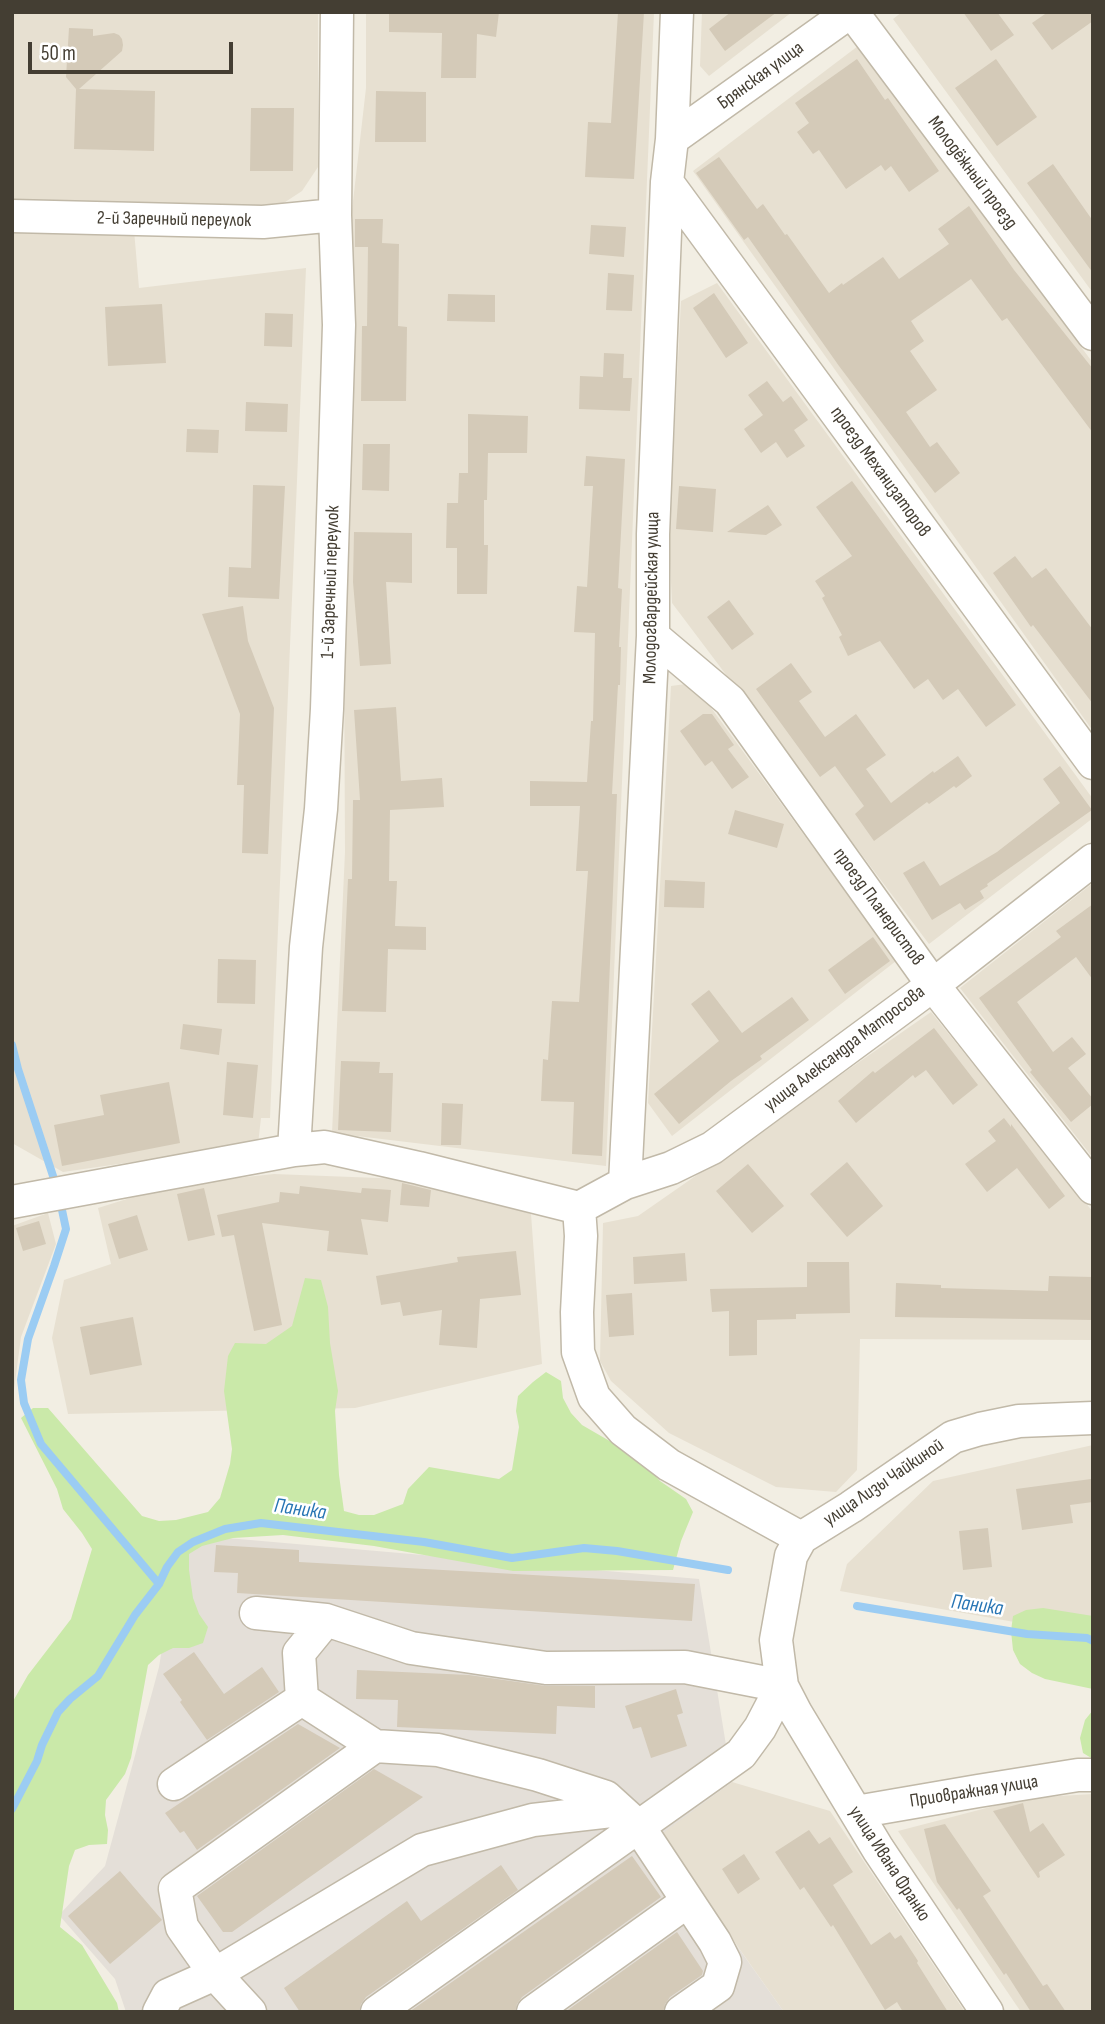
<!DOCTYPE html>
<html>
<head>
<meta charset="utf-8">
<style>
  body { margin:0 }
  #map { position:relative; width:1105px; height:2024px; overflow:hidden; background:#f2eee3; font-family:"Sofia Sans Condensed",sans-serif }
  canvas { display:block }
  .frame { position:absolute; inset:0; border:14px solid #443e33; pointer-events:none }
  .scale { position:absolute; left:28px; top:42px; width:205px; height:32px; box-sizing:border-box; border:4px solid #443e33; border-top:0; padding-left:9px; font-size:21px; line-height:24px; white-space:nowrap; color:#443e33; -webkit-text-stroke:5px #fff; paint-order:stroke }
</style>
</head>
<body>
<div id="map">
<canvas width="1105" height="2024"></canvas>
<div class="frame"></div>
<div class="scale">50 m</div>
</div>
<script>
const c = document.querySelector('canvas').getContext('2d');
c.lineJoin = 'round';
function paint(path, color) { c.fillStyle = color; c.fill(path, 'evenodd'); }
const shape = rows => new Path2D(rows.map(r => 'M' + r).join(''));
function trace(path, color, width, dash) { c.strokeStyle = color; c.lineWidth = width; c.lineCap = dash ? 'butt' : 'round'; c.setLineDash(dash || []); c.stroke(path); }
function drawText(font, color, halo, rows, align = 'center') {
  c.font = font + ' "Sofia Sans Condensed",sans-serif'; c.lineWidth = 5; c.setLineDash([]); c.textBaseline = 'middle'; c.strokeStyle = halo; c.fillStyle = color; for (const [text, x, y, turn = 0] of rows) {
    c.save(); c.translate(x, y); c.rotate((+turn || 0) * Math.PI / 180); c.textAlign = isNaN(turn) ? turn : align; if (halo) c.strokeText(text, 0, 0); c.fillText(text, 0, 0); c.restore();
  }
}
paint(shape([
  [12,12,318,12,318,167,302,191,270,212,12,200],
  [366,12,654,12,606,1166,332,1133,345,852,344,636,351,219,366,88],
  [702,12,792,12,709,76,700,66],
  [902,12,1093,12,1093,293,893,19],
  [858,46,1093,363,1093,731,693,171],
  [12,226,134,230,139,288,306,268,270,1118,261,1118,258,1144,63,1172,12,1143],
  [717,283,1093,799,1093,818,929,944,672,603,669,539,681,301],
  [693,683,896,961,672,1136,648,1103,671,686],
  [1093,883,1093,1158,960,988],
  [931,1012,1093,1212,1093,1340,860,1339,857,1470,836,1492,776,1487,669,1433,611,1381,600,1361,603,1223,638,1216],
  [274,1174,430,1180,531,1214,542,1364,355,1408,68,1414,52,1338,64,1280,111,1264,98,1208,172,1185],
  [48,1213,56,1244,21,1337,14,1390,12,1391,12,1226],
  [1093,1445,1093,1636,840,1591,847,1564,933,1481],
  [732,1782,830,1811,965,2012,784,2012,659,1835],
  [1093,1794,1093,2012,1021,2012,898,1831,1025,1798]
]), '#e7e0d1');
paint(shape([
  [181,1534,699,1579,732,1782,659,1836,784,2012,126,2012,115,1979,59,1915,105,1866,159,1667]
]), '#e4dfd8');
paint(shape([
  [305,1278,321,1280,328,1307,330,1343,338,1391,335,1411,339,1475,344,1511,359,1515,374,1515,403,1504,408,1489,429,1467,499,1479,512,1470,519,1427,516,1411,518,1396,533,1382,546,1372,561,1381,563,1398,571,1413,582,1425,639,1458,660,1481,686,1499,693,1512,681,1541,673,1570,513,1571,374,1546,283,1535,233,1538,202,1546,189,1554,189,1570,193,1598,199,1614,208,1627,203,1643,189,1648,173,1648,159,1655,148,1665,131,1758,125,1774,106,1800,105,1815,108,1830,107,1844,89,1845,75,1850,69,1866,60,1927,82,1945,117,2003,119,2012,12,2012,12,1703,28,1675,71,1619,92,1549,82,1533,63,1509,57,1489,21,1418,33,1408,48,1408,142,1516,159,1521,176,1520,208,1512,220,1498,230,1464,232,1449,224,1391,228,1356,235,1343,266,1344,292,1326],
  [1043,1608,1093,1616,1093,1689,1045,1679,1032,1673,1020,1664,1013,1650,1011,1631,1013,1616,1026,1610],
  [1093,1710,1093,1759,1083,1753,1080,1738,1085,1720]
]), '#cae9a9');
trace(shape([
  [12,1045,18,1069,54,1179],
  [62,1210,66,1229,54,1266,28,1339,21,1380,24,1403,41,1444,159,1584],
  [857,1606,1027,1634,1087,1638,1093,1641],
  [12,1809,37,1761,42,1745,58,1712,70,1699,98,1676,135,1615,159,1584,167,1567,178,1552,193,1542,225,1529,261,1523,424,1542,512,1558,584,1548,617,1551,728,1570]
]), '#9bccf3', 8);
paint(shape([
  [389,12,499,12,496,37,477,34,476,78,441,78,442,33,389,32],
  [618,12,644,12,634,179,585,177,588,122,611,123],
  [731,12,777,12,725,51,709,29],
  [963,12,997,12,1014,35,991,51],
  [1048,12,1093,12,1093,21,1052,50,1032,23],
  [69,28,93,29,93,36,114,33,119,35,122,39,123,45,122,51,79,89,155,91,154,151,74,149,76,89,66,77],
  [857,59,885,100,888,98,939,171,909,192,891,166,885,171,881,165,846,189,819,150,813,154,797,132,809,123,795,103],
  [996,59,1037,117,997,146,955,88],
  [376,91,426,92,426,142,375,142],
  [251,108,294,108,293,171,250,171],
  [719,157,757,209,763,204,785,235,787,234,829,293,842,283,843,285,883,257,899,279,949,244,938,229,969,206,1014,270,1093,369,1093,433,1007,318,1002,321,971,279,911,321,924,341,910,351,937,390,906,412,930,447,937,442,960,473,935,493,839,366,748,237,744,240,696,173],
  [1053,164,1093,221,1093,273,1027,183],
  [355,219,383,219,382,243,399,244,398,326,407,327,406,401,361,401,362,326,367,326,368,247,355,247],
  [591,225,626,227,624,257,589,254],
  [608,273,634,275,632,311,606,310],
  [714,293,748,343,726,358,693,308],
  [448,294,495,295,495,322,447,321],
  [162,304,166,363,108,366,105,307],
  [265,313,293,314,292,347,264,346],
  [604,353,624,354,623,378,632,378,630,411,579,409,580,376,603,377],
  [767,381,783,402,791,396,808,420,794,430,805,446,787,458,776,442,761,453,744,429,763,415,748,395],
  [246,402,288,404,287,432,245,431],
  [468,414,528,416,527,453,488,453,487,500,484,500,484,545,488,545,487,594,457,594,457,548,446,548,447,503,458,503,459,473,468,473],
  [187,429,219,430,218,453,186,452],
  [363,444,390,444,389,491,362,490],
  [586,456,625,459,618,588,622,589,619,647,621,647,620,685,618,685,612,794,617,794,602,1156,572,1154,574,1102,541,1101,543,1059,548,1060,552,1001,579,1002,588,871,576,871,580,806,530,806,530,781,587,782,591,721,593,721,595,633,574,632,577,586,587,587,593,486,584,486],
  [852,481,1016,705,986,727,958,689,943,700,928,679,914,689,880,641,848,656,839,637,842,635,822,598,825,596,815,581,852,556,816,507],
  [253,485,285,486,279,599,228,597,229,567,251,568],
  [679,486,716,489,713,532,676,529],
  [768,505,782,525,766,535,727,532],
  [354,532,412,533,412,583,386,582,391,664,360,666,353,582],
  [1015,556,1032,578,1046,568,1093,630,1093,704,1033,625,1031,627,993,573],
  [729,600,754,634,732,650,707,617],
  [243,606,248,641,274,708,268,854,242,853,244,785,237,785,240,714,202,614],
  [791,663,812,692,799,701,825,737,856,714,886,755,866,769,891,803,933,771,934,773,958,756,972,776,956,788,954,786,929,804,927,802,874,841,855,814,864,806,835,766,820,777,756,689],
  [396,707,401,781,442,778,444,807,390,810,389,881,397,881,395,926,426,927,426,950,388,949,386,1012,342,1011,348,879,352,879,353,800,360,800,354,710],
  [703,714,712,714,734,745,728,749,749,777,732,789,712,761,705,766,680,731],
  [1060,766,1092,810,987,884,988,886,980,891,984,898,965,910,960,903,932,920,903,873,924,861,940,886,997,852,1060,803,1043,779],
  [735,810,784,824,777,848,728,834],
  [665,880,705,882,704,908,664,907],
  [1093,904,1093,980,1076,957,1017,1002,1053,1052,1072,1037,1086,1054,1068,1068,1093,1099,1093,1104,1071,1122,1030,1072,1032,1070,979,998,1061,937,1056,931],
  [873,937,890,961,845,994,828,970],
  [218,959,256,960,255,1004,217,1003],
  [709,990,742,1033,792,997,809,1020,760,1056,762,1059,731,1081,679,1124,654,1094,719,1041,691,1004],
  [183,1024,222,1029,219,1055,180,1049],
  [934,1028,978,1085,953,1105,926,1070,915,1078,913,1075,856,1123,838,1101,873,1071,875,1073],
  [341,1061,380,1062,379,1073,393,1073,391,1132,338,1130],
  [227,1062,258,1065,253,1118,223,1115],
  [169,1082,180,1143,62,1166,54,1125,104,1115,100,1095],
  [442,1103,463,1104,461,1145,441,1145],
  [1004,1118,1011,1127,1011,1124,1065,1196,1049,1209,1017,1168,987,1192,965,1164,996,1141,988,1131],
  [847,1162,883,1206,847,1237,810,1194],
  [748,1164,784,1206,752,1233,716,1191],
  [402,1183,431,1190,429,1207,400,1205],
  [300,1186,361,1193,362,1188,391,1190,388,1222,361,1219,368,1255,327,1251,329,1231,262,1223,282,1325,254,1331,234,1235,222,1237,217,1215,279,1202,280,1192,299,1194],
  [204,1188,215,1235,188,1241,177,1194],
  [137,1215,148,1250,119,1259,108,1224],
  [39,1221,46,1244,23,1251,16,1228],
  [516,1251,521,1295,480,1299,477,1348,439,1345,442,1310,403,1316,400,1302,381,1305,376,1276,458,1262,457,1257],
  [685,1253,687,1281,634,1284,633,1257],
  [807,1262,849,1262,850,1313,796,1314,796,1319,757,1320,757,1355,729,1356,729,1311,712,1312,710,1289,807,1287],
  [1049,1276,1093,1277,1093,1320,895,1317,896,1283,941,1285,941,1288,1048,1291],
  [632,1293,634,1335,609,1337,606,1295],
  [133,1317,142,1365,90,1375,80,1327],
  [1091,1479,1093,1502,1070,1505,1073,1523,1022,1530,1016,1489],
  [988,1528,992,1567,963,1570,959,1531],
  [216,1545,299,1550,299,1562,695,1584,692,1621,237,1593,238,1573,214,1572],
  [194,1652,224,1694,262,1667,279,1692,207,1740,180,1702,182,1700,163,1674],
  [357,1670,469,1675,546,1686,595,1686,595,1708,557,1706,556,1734,397,1727,398,1700,356,1699],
  [676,1689,683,1713,677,1715,687,1746,651,1758,641,1727,633,1729,625,1706],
  [298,1724,340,1748,197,1850,184,1831,180,1833,165,1813],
  [374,1769,423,1797,232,1932,223,1932,197,1896],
  [1023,1803,1030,1832,1043,1823,1065,1855,1039,1872,1040,1877,1038,1878,993,1811],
  [945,1824,991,1891,983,1896,1043,1986,1047,1984,1066,2012,1031,2012,1006,1973,1004,1975,959,1908,957,1910,937,1882,924,1829],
  [809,1830,819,1844,830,1837,853,1872,833,1885,871,1945,890,1932,895,1939,901,1935,918,1961,917,1963,948,2012,903,2012,897,2002,885,2010,833,1925,831,1927,804,1887,800,1890,775,1852],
  [744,1854,760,1879,738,1894,722,1869],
  [632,1856,661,1897,522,1997,517,2004,515,2012,409,2012],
  [501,1865,518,1890,366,1997,361,2004,359,2012,300,2012,284,1988,407,1901,421,1921],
  [120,1871,162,1920,110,1964,68,1916],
  [677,1932,703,1971,702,1975,670,1997,665,2004,663,2012,565,2012]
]), '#d4cab8');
const minor = shape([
  [852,12,1093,334],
  [672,139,850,12],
  [667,182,1093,763],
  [12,216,263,222,335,215],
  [653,636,730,701,933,985,1093,1188],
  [294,1150,306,947,321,809,327,709,339,325,335,215,337,12],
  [625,1183,653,636,653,534,667,182,672,139,677,12],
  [12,1202,294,1150,325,1147,419,1168,579,1208,581,1236,577,1312,578,1352,594,1397,623,1430,669,1465,801,1538],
  [579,1208,625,1183,671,1168,712,1148,933,985,1093,860],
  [256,1613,326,1620,411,1648,546,1668,685,1667,782,1686,760,1728,741,1754,377,2012],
  [302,1699,299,1653,326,1620],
  [174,1784,302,1699,375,1746],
  [856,1812,978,1791,1078,1775,1093,1775],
  [159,2012,168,1995,215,1974,422,1850,533,1820,620,1810],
  [250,2012,215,1974,182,1927,175,1889,375,1746,438,1750,538,1775,606,1797,639,1827,715,1942,725,1962,718,1986,681,2012],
  [533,2012,688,1901],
  [987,2012,878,1849,796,1713,782,1686,776,1640,791,1556,801,1538,851,1507,953,1437,980,1429,1019,1421,1093,1418]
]);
trace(minor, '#c1b9a8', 35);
trace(minor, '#fff', 32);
drawText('19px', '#443e33', '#fff', [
  ["Брянская улица",761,76,-36],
  ["Молодёжный проезд",972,173,53],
  ["2-й Заречный переулок",174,220,1],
  ["проезд Механизаторов",880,472,54],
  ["1-й Заречный переулок",331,582,-88],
  ["Молодогвардейская улица",652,598,-89],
  ["проезд Планеристов",878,907,54],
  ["улица Александра Матросова",845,1049,-37],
  ["улица Лизы Чайкиной",884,1483,-34],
  ["Приовражная улица",974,1792,-9],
  ["улица Ивана Франко",889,1864,57]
]);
drawText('italic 21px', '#2875b4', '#fff', [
  ["Паника",300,1510,8],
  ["Паника",977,1606,8]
]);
</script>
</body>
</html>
